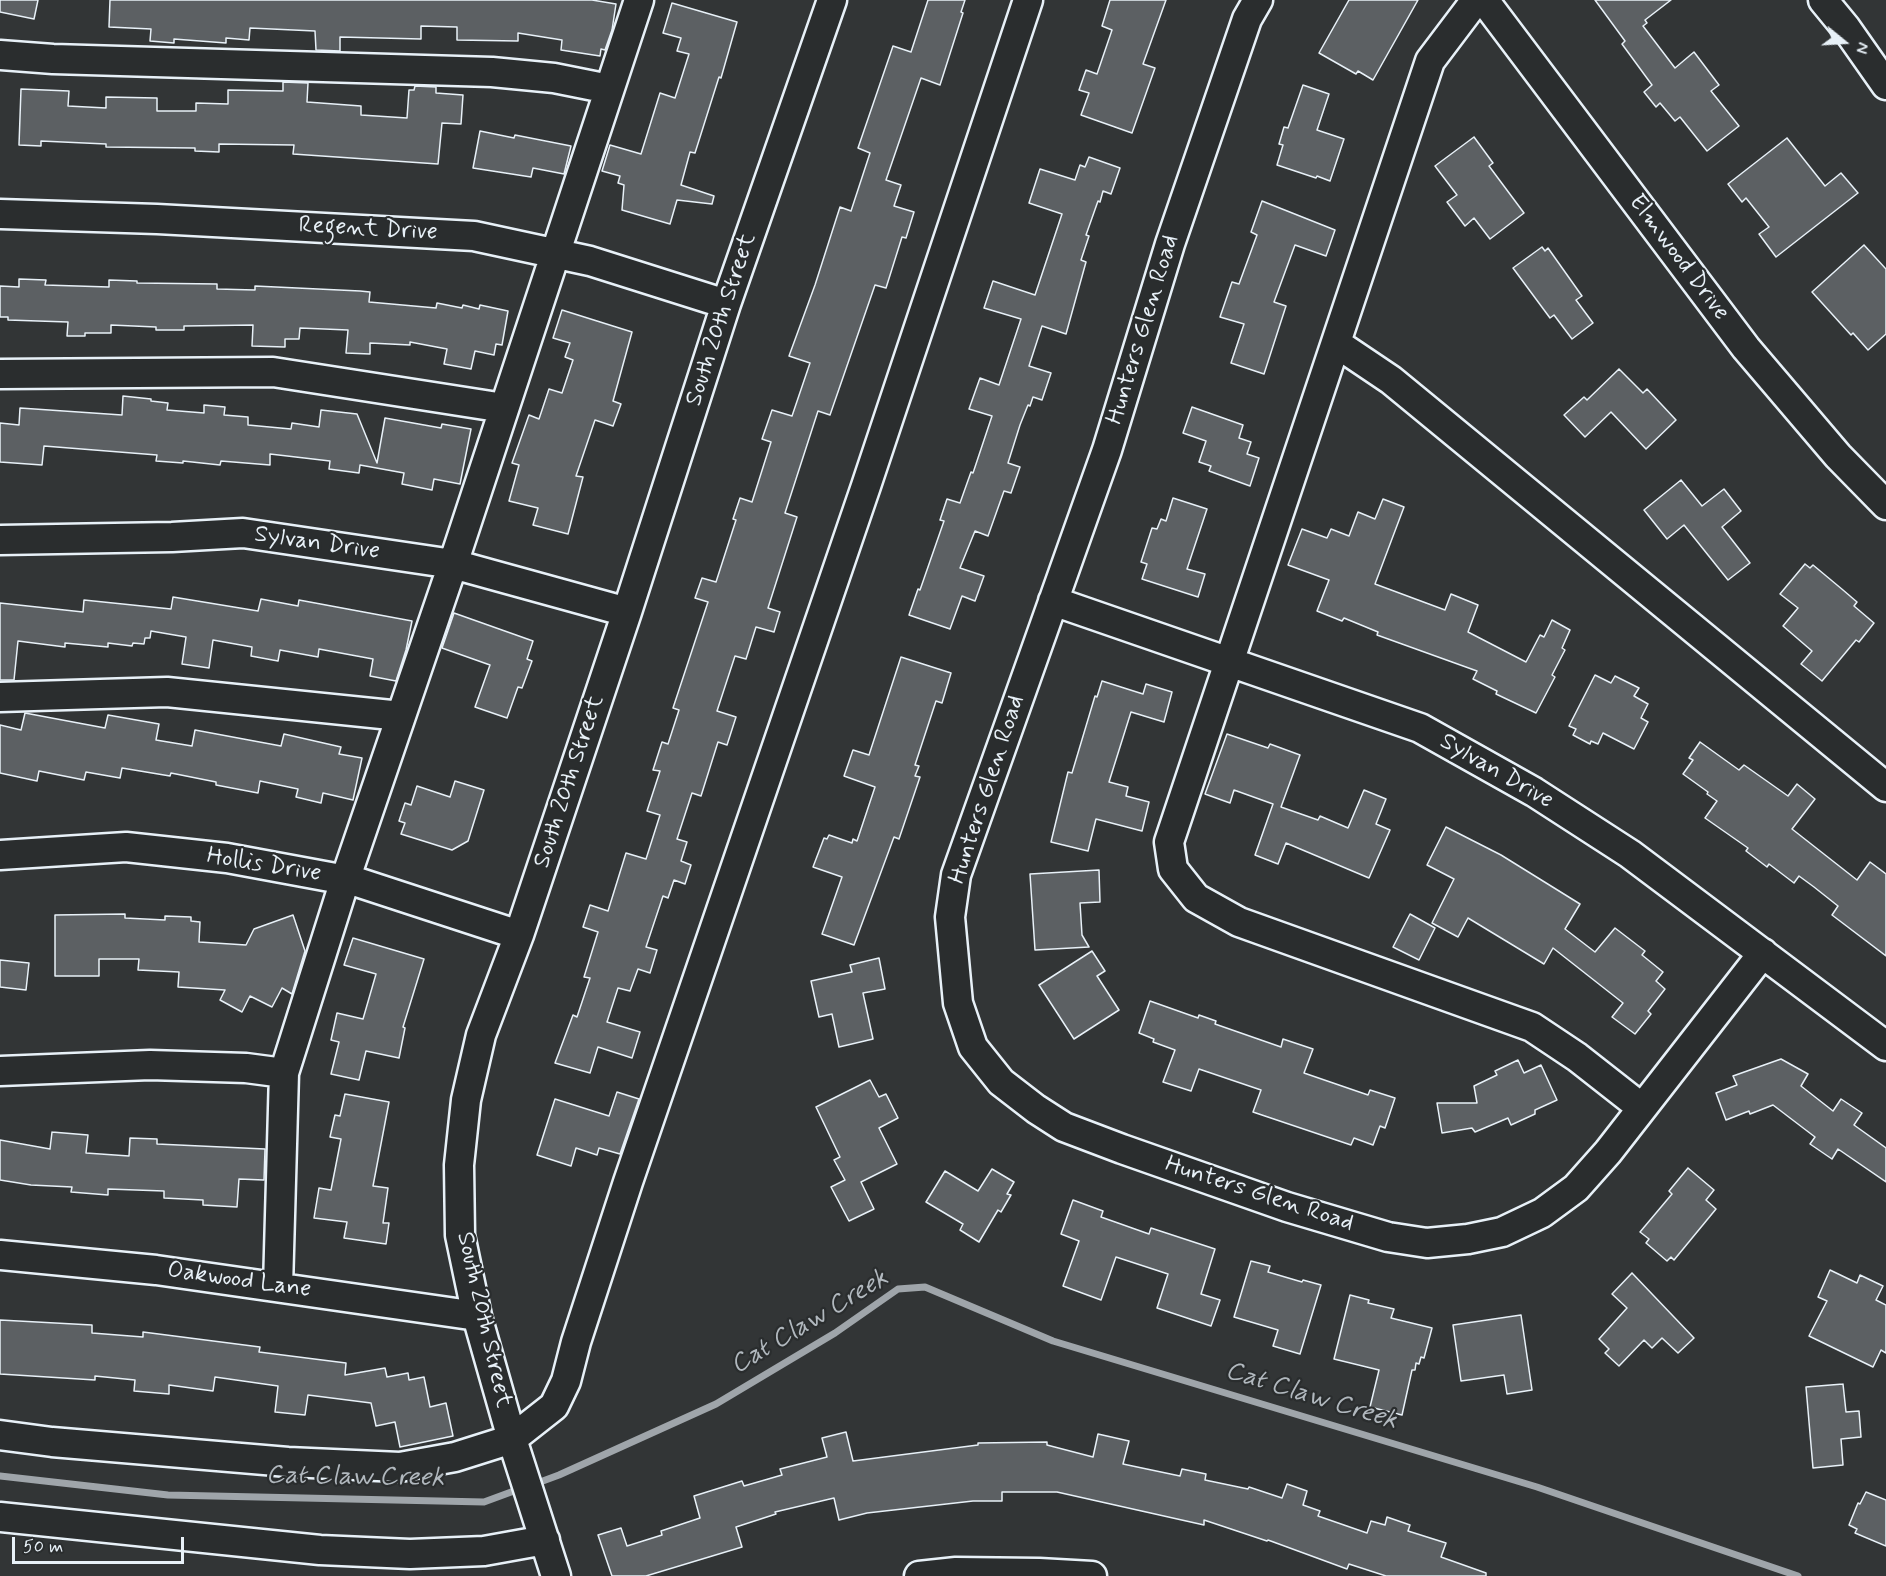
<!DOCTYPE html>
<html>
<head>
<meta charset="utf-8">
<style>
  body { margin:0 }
  #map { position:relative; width:1886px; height:1576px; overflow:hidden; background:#323536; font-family:Mynerve,sans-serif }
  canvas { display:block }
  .north { position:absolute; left:1814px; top:12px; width:60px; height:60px; -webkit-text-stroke:4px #2a2d2e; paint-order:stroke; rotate:108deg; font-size:16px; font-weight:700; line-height:24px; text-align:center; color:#e8f1f8 }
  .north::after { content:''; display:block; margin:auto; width:21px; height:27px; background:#e8f1f8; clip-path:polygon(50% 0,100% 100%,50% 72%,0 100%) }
  .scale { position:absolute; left:12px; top:1537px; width:172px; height:27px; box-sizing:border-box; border:3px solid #e8f1f8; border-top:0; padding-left:8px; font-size:18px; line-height:21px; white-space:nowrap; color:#e8f1f8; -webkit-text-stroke:4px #2a2d2e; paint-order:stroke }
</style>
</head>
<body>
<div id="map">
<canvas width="1886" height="1576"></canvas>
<div class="north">N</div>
<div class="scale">50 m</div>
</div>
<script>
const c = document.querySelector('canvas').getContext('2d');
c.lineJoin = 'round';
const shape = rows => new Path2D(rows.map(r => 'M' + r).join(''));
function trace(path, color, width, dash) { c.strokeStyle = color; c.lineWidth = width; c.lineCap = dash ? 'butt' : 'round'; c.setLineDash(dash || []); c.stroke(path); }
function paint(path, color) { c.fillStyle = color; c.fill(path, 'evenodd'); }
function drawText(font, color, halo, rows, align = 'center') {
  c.font = font + ' Mynerve,sans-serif'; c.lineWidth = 4.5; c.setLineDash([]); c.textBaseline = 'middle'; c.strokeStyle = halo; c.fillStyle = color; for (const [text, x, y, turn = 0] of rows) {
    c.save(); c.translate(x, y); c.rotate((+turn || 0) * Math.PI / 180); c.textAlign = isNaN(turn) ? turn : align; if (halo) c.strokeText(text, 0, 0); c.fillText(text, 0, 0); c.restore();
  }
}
trace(shape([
  [0,1476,168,1495,484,1502,522,1488],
  [532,1485,559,1475,716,1404,835,1333,898,1289,925,1287,1053,1341,1537,1487,1798,1576]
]), '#9fa5aa', 7);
const building = shape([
  [0,0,38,0,34,19,0,12,0,0],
  [110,0,592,0,616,4,612,30,605,50,601,49,600,56,561,50,562,40,518,33,518,41,457,40,457,27,421,26,421,39,340,37,340,51,316,50,315,31,250,28,249,40,226,38,226,43,174,39,174,43,150,41,151,29,109,27,110,0],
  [928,0,965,0,961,12,963,13,940,85,921,78,886,180,901,185,894,206,914,212,906,238,902,237,886,288,875,285,830,415,818,411,785,513,797,517,768,608,780,612,774,632,756,627,746,659,735,656,717,711,736,717,727,745,718,742,701,796,692,793,677,839,687,842,681,861,691,865,685,884,674,880,668,898,663,896,646,947,657,950,650,973,638,969,630,991,618,988,607,1022,640,1032,632,1058,598,1047,590,1073,555,1063,573,1015,577,1017,590,978,584,977,598,932,583,927,590,905,608,911,626,853,646,859,660,815,647,811,660,771,653,770,662,742,668,744,679,710,673,708,708,602,695,598,702,578,716,582,736,520,733,519,740,498,752,502,771,442,762,439,772,410,792,416,810,363,789,356,815,285,840,207,851,211,870,153,858,148,893,46,911,52,928,0],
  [1110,0,1166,0,1143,64,1155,68,1132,133,1081,115,1089,93,1079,90,1086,70,1097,74,1112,30,1102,26,1110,0],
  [1349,0,1418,0,1373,80,1358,71,1356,74,1319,53,1349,0],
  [1595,0,1671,0,1645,20,1647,23,1643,26,1675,68,1694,52,1719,85,1711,91,1739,126,1707,151,1680,117,1675,121,1660,103,1656,107,1644,92,1652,85,1622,44,1625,41,1595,0],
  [672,3,737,22,721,78,719,77,695,153,690,152,681,185,714,196,712,204,677,200,670,224,622,210,624,185,618,183,620,176,602,171,610,145,641,154,660,93,675,98,689,54,677,51,681,38,663,33,672,3],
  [283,82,308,83,307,102,361,106,361,115,407,118,409,90,414,90,415,86,436,87,436,93,463,95,461,124,442,123,438,164,293,154,294,145,219,144,219,152,195,151,195,148,106,147,106,144,41,141,41,146,19,145,21,89,69,91,68,106,106,108,106,97,157,98,157,111,196,111,196,103,228,104,228,90,283,91,283,82],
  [1303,85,1329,94,1317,130,1344,139,1330,181,1317,176,1316,178,1277,165,1283,145,1279,144,1284,127,1288,128,1303,85],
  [480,131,514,138,515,135,571,146,564,174,533,168,531,177,473,168,480,131],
  [1474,137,1493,163,1489,166,1524,213,1490,239,1474,218,1465,226,1447,202,1457,195,1435,166,1474,137],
  [1787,138,1825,186,1841,173,1858,193,1776,257,1759,234,1769,227,1746,198,1742,202,1728,184,1787,138],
  [1089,157,1120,168,1111,194,1103,191,1100,202,1098,201,1086,235,1089,236,1081,260,1086,262,1066,334,1042,326,1029,366,1051,373,1042,400,1033,397,1030,406,1028,405,1020,425,1008,463,1020,467,1011,493,1004,491,988,536,975,531,960,568,984,576,975,601,962,596,950,629,909,615,918,589,920,590,944,521,940,520,947,499,960,503,971,472,973,473,992,416,969,409,980,378,999,385,1021,319,984,308,993,281,1035,295,1062,214,1029,203,1040,169,1075,180,1080,165,1085,167,1089,157],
  [1262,201,1335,230,1326,256,1295,245,1274,302,1286,306,1264,374,1231,363,1244,324,1220,317,1232,282,1239,284,1257,235,1251,232,1262,201],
  [1864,245,1886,269,1886,334,1868,350,1853,333,1851,335,1812,292,1864,245],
  [1542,247,1545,251,1548,248,1582,296,1576,300,1593,323,1572,339,1554,315,1550,318,1513,268,1542,247],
  [19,279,46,280,45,285,109,287,109,280,137,281,137,283,217,284,217,289,255,290,255,286,360,291,370,292,369,302,436,308,437,303,462,308,463,305,479,309,480,305,508,311,502,345,496,344,494,355,475,351,471,369,444,364,447,349,410,342,410,345,370,343,370,354,346,353,348,330,300,328,299,339,285,339,285,347,252,346,253,325,184,326,184,330,156,330,156,327,111,325,111,333,85,333,85,336,67,336,68,322,8,320,8,317,0,317,0,286,19,287,19,279],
  [562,310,632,332,613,401,621,404,613,426,595,420,576,476,583,477,568,534,533,525,538,508,509,501,519,465,512,463,529,415,539,419,549,389,562,393,573,360,565,357,570,343,553,338,562,310],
  [1619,369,1643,393,1647,389,1676,420,1646,449,1611,412,1585,437,1564,415,1584,397,1587,400,1619,369],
  [123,396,151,399,151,401,168,403,167,410,204,413,204,405,225,407,224,415,248,417,248,425,291,429,292,423,319,427,321,410,357,414,377,463,385,418,441,428,442,424,471,429,460,484,434,479,432,490,402,484,404,473,360,465,359,473,329,469,330,461,270,454,270,465,221,461,220,465,183,461,183,463,156,461,157,455,44,446,42,465,0,462,0,423,19,425,20,408,122,415,123,396],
  [1192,407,1243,425,1239,438,1251,442,1247,454,1259,458,1250,486,1209,471,1211,466,1199,462,1206,441,1183,433,1192,407],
  [1681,480,1702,506,1724,489,1741,511,1722,527,1750,563,1728,580,1684,525,1667,539,1644,510,1681,480],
  [1173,498,1207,509,1187,569,1205,574,1198,597,1142,579,1147,564,1141,562,1152,528,1157,529,1161,519,1166,521,1173,498],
  [1383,499,1404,507,1375,584,1445,610,1451,594,1478,605,1468,632,1526,662,1540,635,1544,637,1552,620,1570,630,1562,648,1565,650,1552,675,1555,677,1536,713,1496,694,1497,691,1473,679,1477,671,1377,635,1378,632,1344,618,1342,621,1317,611,1329,580,1288,565,1302,529,1327,538,1331,529,1349,536,1358,512,1375,519,1383,499],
  [1805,564,1810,568,1813,565,1843,590,1857,602,1854,606,1874,623,1859,642,1856,640,1822,681,1801,664,1812,651,1783,626,1798,608,1780,594,1805,564],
  [173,597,258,611,261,599,298,606,299,600,412,621,406,650,396,681,370,676,373,659,319,649,318,657,280,650,278,661,251,656,252,647,213,640,209,668,182,664,186,637,151,631,150,638,145,638,144,644,133,643,132,646,108,643,108,647,65,643,65,647,18,641,14,680,0,680,0,603,83,612,84,600,171,609,173,597],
  [454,613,533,641,527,659,532,661,522,688,518,687,507,718,475,707,490,665,442,648,454,613],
  [901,657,951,673,942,703,936,701,915,765,919,766,915,776,920,777,899,839,894,837,854,945,822,934,842,877,813,867,824,838,827,839,829,835,852,843,853,839,857,841,875,787,844,776,853,750,869,755,901,657],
  [1595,675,1611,683,1615,676,1639,688,1634,696,1648,704,1641,718,1648,722,1634,749,1603,733,1598,744,1591,741,1590,744,1573,735,1576,729,1569,726,1595,675],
  [1102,681,1143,694,1146,684,1172,692,1164,722,1131,712,1109,782,1128,787,1126,796,1149,802,1142,831,1096,819,1088,851,1051,842,1068,772,1072,773,1095,696,1097,697,1102,681],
  [25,713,105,728,108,715,159,724,156,740,192,746,195,730,281,746,284,734,341,747,339,754,362,758,353,800,323,793,321,803,296,797,298,789,260,781,258,793,216,785,216,782,171,773,170,776,122,768,120,778,86,772,84,780,39,771,37,781,0,773,0,725,21,730,25,713],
  [1227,734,1268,748,1270,744,1300,755,1281,807,1318,820,1320,816,1348,828,1364,790,1386,799,1376,824,1390,830,1369,878,1286,843,1278,864,1255,855,1273,804,1234,790,1230,803,1205,794,1227,734],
  [1700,742,1739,770,1744,765,1788,796,1797,784,1815,799,1792,829,1857,880,1870,862,1886,874,1886,956,1832,915,1838,906,1814,887,1799,876,1794,883,1769,864,1767,867,1746,851,1748,848,1705,818,1717,801,1707,794,1708,792,1683,774,1693,760,1689,758,1700,742],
  [455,781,484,790,468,841,452,850,401,834,405,823,399,821,405,803,411,805,417,786,450,797,455,781],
  [1446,827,1501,855,1580,904,1565,929,1595,952,1615,928,1645,951,1642,955,1663,972,1656,981,1665,989,1648,1011,1651,1014,1635,1034,1612,1017,1623,1003,1553,948,1544,964,1468,918,1458,937,1432,923,1454,879,1427,865,1446,827],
  [1099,870,1100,902,1080,903,1082,935,1089,947,1035,950,1030,874,1099,870],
  [125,914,125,918,165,920,165,916,191,917,191,921,200,922,199,942,246,945,254,929,293,915,305,951,292,994,282,988,272,1007,250,996,242,1012,220,1000,225,990,178,987,179,972,138,970,139,959,99,959,99,976,55,976,55,915,125,914],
  [1410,914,1435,928,1419,960,1393,947,1410,914],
  [353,938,424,959,403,1027,405,1028,399,1058,366,1051,359,1080,331,1074,339,1042,331,1040,337,1013,363,1019,376,974,344,965,353,938],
  [1092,951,1105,971,1097,976,1119,1010,1074,1039,1039,985,1092,951],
  [879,958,885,989,863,993,873,1039,839,1047,832,1014,819,1017,811,981,852,972,850,965,879,958],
  [0,960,29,963,26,990,0,987,0,960],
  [1150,1001,1198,1018,1199,1015,1216,1021,1215,1024,1281,1047,1283,1039,1313,1049,1304,1073,1368,1095,1370,1090,1395,1098,1385,1128,1380,1126,1373,1145,1354,1138,1351,1145,1253,1112,1261,1090,1199,1069,1191,1091,1163,1082,1175,1050,1153,1042,1154,1039,1139,1033,1150,1001],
  [1781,1059,1808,1074,1801,1086,1833,1111,1841,1099,1862,1113,1854,1125,1886,1148,1886,1182,1838,1149,1832,1159,1810,1144,1815,1137,1773,1105,1750,1114,1749,1111,1726,1120,1716,1093,1737,1085,1733,1076,1781,1059],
  [1518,1060,1524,1073,1541,1065,1557,1100,1535,1110,1535,1114,1511,1125,1508,1118,1475,1132,1472,1128,1442,1133,1437,1103,1477,1103,1474,1086,1497,1075,1495,1071,1518,1060],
  [870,1080,879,1097,886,1094,898,1118,879,1128,897,1164,861,1182,874,1209,849,1221,831,1187,845,1180,834,1160,840,1157,816,1107,870,1080],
  [617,1092,639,1099,620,1154,599,1148,597,1155,576,1148,571,1166,537,1155,555,1099,609,1116,617,1092],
  [345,1094,389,1102,373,1186,388,1188,383,1223,389,1223,386,1244,344,1238,347,1222,314,1218,319,1188,331,1190,341,1139,330,1137,335,1115,340,1116,345,1094],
  [52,1132,88,1135,86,1153,129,1156,130,1138,157,1139,157,1144,265,1149,264,1180,239,1179,237,1207,203,1205,203,1200,164,1198,164,1191,108,1189,108,1195,71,1192,72,1187,31,1185,0,1180,0,1140,50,1149,52,1132],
  [1688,1168,1714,1190,1706,1200,1716,1209,1674,1260,1671,1257,1667,1261,1646,1243,1649,1239,1640,1232,1672,1194,1669,1191,1688,1168],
  [992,1169,1014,1182,1007,1194,1011,1195,1001,1212,998,1210,979,1242,960,1230,963,1224,926,1202,945,1171,978,1191,992,1169],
  [1073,1200,1103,1211,1101,1217,1149,1234,1151,1228,1215,1249,1201,1294,1220,1300,1211,1326,1157,1308,1168,1274,1116,1257,1101,1300,1063,1286,1079,1241,1061,1234,1073,1200],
  [1251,1261,1270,1266,1268,1272,1302,1282,1303,1280,1321,1285,1300,1354,1273,1346,1278,1330,1234,1317,1251,1261],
  [1830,1270,1857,1283,1860,1275,1883,1286,1876,1300,1886,1305,1886,1353,1881,1350,1873,1367,1809,1336,1827,1301,1818,1297,1830,1270],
  [1632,1273,1694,1338,1678,1353,1662,1338,1652,1348,1644,1340,1619,1366,1605,1353,1609,1349,1599,1339,1627,1308,1612,1294,1632,1273],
  [1350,1295,1369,1300,1368,1303,1394,1309,1391,1318,1432,1328,1424,1358,1421,1357,1419,1364,1416,1363,1415,1370,1412,1370,1402,1415,1370,1407,1379,1370,1334,1359,1350,1295],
  [1521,1315,1532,1390,1507,1394,1504,1375,1461,1381,1453,1325,1521,1315],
  [0,1320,92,1325,92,1333,143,1337,143,1332,260,1347,259,1352,346,1363,345,1375,385,1368,387,1377,408,1373,409,1380,424,1377,430,1407,446,1403,453,1436,400,1447,395,1422,376,1426,371,1403,308,1395,305,1415,275,1412,278,1386,215,1377,213,1391,169,1385,169,1394,134,1391,135,1380,95,1376,95,1380,0,1374,0,1320],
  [1843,1384,1846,1412,1859,1411,1861,1437,1841,1439,1843,1465,1813,1468,1806,1387,1843,1384],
  [846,1432,853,1461,978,1445,978,1443,1047,1442,1047,1445,1093,1457,1098,1434,1129,1441,1123,1464,1180,1476,1182,1469,1206,1474,1205,1480,1248,1489,1249,1487,1282,1498,1287,1484,1307,1491,1303,1505,1320,1511,1318,1516,1367,1533,1371,1521,1385,1525,1387,1517,1410,1525,1408,1531,1446,1543,1441,1557,1486,1573,1486,1576,1386,1576,1349,1564,1347,1569,1268,1540,1267,1541,1204,1520,1204,1525,1057,1492,1002,1492,1002,1501,973,1501,867,1513,839,1520,834,1498,775,1512,776,1514,736,1527,742,1547,646,1576,612,1576,598,1535,621,1528,627,1546,662,1535,661,1531,700,1518,694,1496,742,1481,744,1486,782,1475,780,1469,827,1457,822,1438,846,1432],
  [1866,1492,1886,1500,1886,1546,1855,1533,1857,1529,1849,1525,1858,1503,1860,1504,1866,1492]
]);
paint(building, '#5c6063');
trace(building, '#e8f1f8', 1.5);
const minor = shape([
  [1258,0,1247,19,1220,98,1170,244,1107,450,956,875,950,917,958,1003,973,1047,1001,1082,1036,1109,1064,1127,1122,1149,1287,1207,1388,1237,1427,1243,1468,1239,1502,1232,1542,1213,1576,1188,1608,1152,1763,953],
  [1476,0,1430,61,1169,842,1173,869,1196,898,1239,922,1532,1027,1577,1057,1642,1108],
  [1484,0,1746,348,1838,456,1886,505],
  [1823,0,1846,28,1886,85],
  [0,55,53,59,492,72,554,78,609,89],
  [0,214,157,219,474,236,590,261,726,304],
  [1336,343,1391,380,1886,787],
  [0,374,273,372,504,408],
  [0,540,172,537,243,533,453,564,627,612],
  [1053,601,1420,728,1534,792,1630,854,1886,1046],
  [0,697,167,692,401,716],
  [0,855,126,847,227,858,357,882,519,935],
  [0,1071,150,1065,246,1068,284,1073],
  [0,1255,156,1270,477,1316],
  [278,1287,284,1073,345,880,453,564,639,0],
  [0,1435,52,1442,288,1462,400,1467,455,1457,512,1439,554,1406,566,1381,576,1342,628,1182,866,486,1028,0],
  [0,1517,320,1550,410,1554,484,1551,545,1540],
  [556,1576,512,1439,477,1316,460,1235,459,1165,466,1100,481,1035,519,935,627,612,726,304,832,0],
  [919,1576,956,1572,1039,1573,1092,1576]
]);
trace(minor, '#e8f1f8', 33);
trace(minor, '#2a2d2e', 28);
drawText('24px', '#e8f1f8', '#2a2d2e', [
  ["Regent Drive",368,230,3],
  ["Elmwood Drive",1678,258,53],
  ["South 20th Street",722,320,-72],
  ["Hunters Glen Road",1144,330,-73],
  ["Sylvan Drive",317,544,8],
  ["Sylvan Drive",1496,772,30],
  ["South 20th Street",570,782,-72],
  ["Hunters Glen Road",988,790,-72],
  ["Hollis Drive",264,866,9],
  ["Hunters Glen Road",1259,1195,18],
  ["Oakwood Lane",239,1281,8],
  ["South 20th Street",483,1320,77]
]);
drawText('italic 26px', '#b1b8be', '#2a2d2e', [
  ["Cat Claw Creek",810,1323,-31],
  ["Cat Claw Creek",1311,1397,17],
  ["Cat Claw Creek",355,1478,1]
]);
</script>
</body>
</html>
